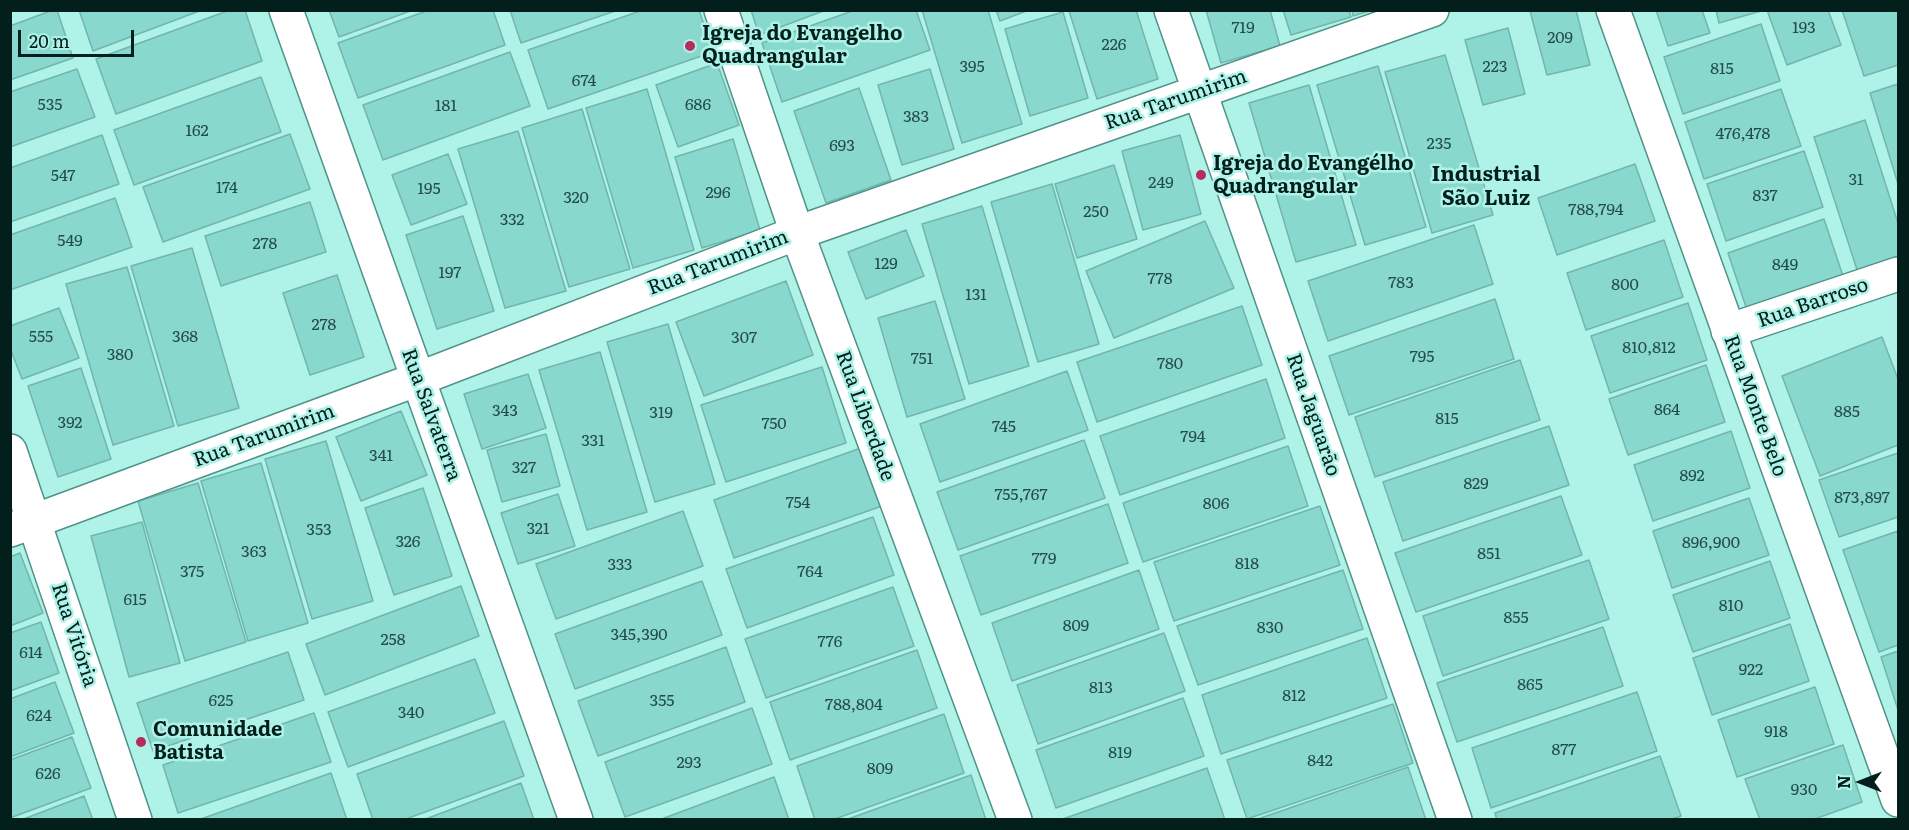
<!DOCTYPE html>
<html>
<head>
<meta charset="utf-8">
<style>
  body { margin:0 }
  #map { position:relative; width:1909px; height:830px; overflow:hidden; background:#aef2e8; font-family:Literata,serif }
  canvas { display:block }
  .frame { position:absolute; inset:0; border:12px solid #031f1c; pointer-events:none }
  .north { position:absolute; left:1831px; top:752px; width:60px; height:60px; -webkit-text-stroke:4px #aef2e8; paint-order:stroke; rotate:270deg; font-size:16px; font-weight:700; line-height:24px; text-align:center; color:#031f1c }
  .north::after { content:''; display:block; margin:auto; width:21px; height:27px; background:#031f1c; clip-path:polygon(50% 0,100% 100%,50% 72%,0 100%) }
  .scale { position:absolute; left:18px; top:30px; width:116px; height:27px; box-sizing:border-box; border:3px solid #031f1c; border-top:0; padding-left:8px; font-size:18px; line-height:21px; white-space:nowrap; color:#031f1c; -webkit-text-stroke:4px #aef2e8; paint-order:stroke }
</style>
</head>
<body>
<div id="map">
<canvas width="1909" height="830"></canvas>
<div class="frame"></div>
<div class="north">N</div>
<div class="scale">20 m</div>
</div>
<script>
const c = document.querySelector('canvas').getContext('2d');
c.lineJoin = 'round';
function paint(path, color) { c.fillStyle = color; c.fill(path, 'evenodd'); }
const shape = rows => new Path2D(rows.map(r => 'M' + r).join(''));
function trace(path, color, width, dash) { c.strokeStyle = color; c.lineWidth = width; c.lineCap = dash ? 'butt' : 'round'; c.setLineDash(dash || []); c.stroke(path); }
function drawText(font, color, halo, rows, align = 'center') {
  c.font = font + ' Literata,serif'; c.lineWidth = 5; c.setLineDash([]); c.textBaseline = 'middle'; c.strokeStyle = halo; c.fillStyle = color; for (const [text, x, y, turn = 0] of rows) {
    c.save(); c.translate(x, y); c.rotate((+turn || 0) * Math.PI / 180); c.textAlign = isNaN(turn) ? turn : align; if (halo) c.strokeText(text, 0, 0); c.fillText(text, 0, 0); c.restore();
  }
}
const building = shape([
  [53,10,57,10,73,58,10,80,10,26,53,10],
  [79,10,202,10,93,51,79,10],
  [230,10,245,10,262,61,116,114,96,59,230,10],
  [329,10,413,10,339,37,329,10],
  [429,10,493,10,505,45,358,98,338,43,429,10],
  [510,10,618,10,521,43,510,10],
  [643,10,699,10,713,52,548,109,528,50,643,10],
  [751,10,826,10,759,35,751,10],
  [855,10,916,10,930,50,782,102,762,43,855,10],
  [922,10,988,10,1022,124,962,143,922,10],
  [996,10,1029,10,1000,21,996,10],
  [1072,10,1136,10,1158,79,1097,99,1069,11,1072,10],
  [1206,10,1270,10,1280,46,1221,63,1206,10],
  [1283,10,1349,10,1351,17,1291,35,1283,10],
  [1352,10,1372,10,1353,16,1352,10],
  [1576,10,1590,65,1547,75,1530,11,1576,10],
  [1656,10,1702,10,1710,33,1668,46,1656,10],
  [1716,10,1761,10,1761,11,1719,23,1716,10],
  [1767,10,1828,10,1841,45,1787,65,1767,10],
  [1842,10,1898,10,1898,65,1864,76,1842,10],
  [1063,12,1088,98,1030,116,1005,29,1063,12],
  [1761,24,1780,81,1683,114,1664,57,1761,24],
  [1508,28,1525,94,1483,105,1465,40,1508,28],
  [510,52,530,106,383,160,363,105,510,52],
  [1445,55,1493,215,1432,233,1385,72,1445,55],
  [717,63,739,125,678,147,656,85,717,63],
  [1378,66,1426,227,1365,245,1317,85,1378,66],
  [77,69,95,117,10,147,10,92,77,69],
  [930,69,954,149,902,165,878,85,930,69],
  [261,77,281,132,134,185,114,130,261,77],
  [1898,84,1898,184,1870,93,1898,84],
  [1309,85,1356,245,1296,262,1249,103,1309,85],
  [859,88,891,180,826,203,794,111,859,88],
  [647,89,694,250,633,268,586,108,647,89],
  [1781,89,1801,146,1704,179,1685,122,1781,89],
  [582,109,630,269,569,287,522,128,582,109],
  [1865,120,1898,223,1898,267,1860,279,1814,137,1865,120],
  [518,131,566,291,505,308,458,149,518,131],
  [290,134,310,189,163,242,143,187,290,134],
  [102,135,119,184,10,222,10,168,102,135],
  [1180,135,1201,214,1143,230,1122,151,1180,135],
  [733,139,760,230,702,248,675,157,733,139],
  [1804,151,1823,207,1726,241,1707,184,1804,151],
  [448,154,467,204,411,225,392,175,448,154],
  [1635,164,1655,221,1557,255,1538,198,1635,164],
  [1114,165,1137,239,1077,258,1055,184,1114,165],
  [1052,184,1099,344,1038,362,991,202,1052,184],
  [115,198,132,247,10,290,10,235,115,198],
  [310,202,326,252,221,286,205,236,310,202],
  [982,206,1029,366,969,384,922,224,982,206],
  [463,216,494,311,437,329,406,235,463,216],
  [1824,219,1843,276,1747,310,1728,253,1824,219],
  [1205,221,1234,288,1114,338,1086,271,1205,221],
  [1474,225,1493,284,1328,341,1308,281,1474,225],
  [906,230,924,276,866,299,848,252,906,230],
  [1664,240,1683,297,1586,330,1567,273,1664,240],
  [192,248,239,408,178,426,131,266,192,248],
  [127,267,174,426,113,445,66,284,127,267],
  [337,275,364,357,310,375,283,293,337,275],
  [786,281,813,355,704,396,676,322,786,281],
  [1495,299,1514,359,1349,415,1329,356,1495,299],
  [935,301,965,399,907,417,878,318,935,301],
  [1688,303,1707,360,1610,393,1591,336,1688,303],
  [1242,306,1262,365,1097,422,1077,362,1242,306],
  [59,308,79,358,22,379,10,348,10,326,59,308],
  [668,324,715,484,655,502,607,342,668,324],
  [1882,337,1898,379,1898,445,1820,476,1782,376,1882,337],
  [600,352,647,512,587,530,539,370,600,352],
  [1520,360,1540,420,1375,477,1355,417,1520,360],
  [1706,365,1725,422,1628,455,1609,399,1706,365],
  [822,367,846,443,726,482,701,405,822,367],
  [81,368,111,459,58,477,28,386,81,368],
  [1067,371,1088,430,940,482,920,424,1067,371],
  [528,374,546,428,482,449,464,394,528,374],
  [1266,379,1285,438,1120,495,1100,436,1266,379],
  [401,411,427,475,361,501,336,437,401,411],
  [1549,426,1569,485,1403,541,1383,482,1549,426],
  [1731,431,1750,488,1653,521,1634,465,1731,431],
  [546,434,560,486,502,502,487,450,546,434],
  [1084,440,1105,498,958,550,937,492,1084,440],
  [326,441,373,601,312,619,265,459,326,441],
  [1288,446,1308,506,1143,562,1123,503,1288,446],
  [861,448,882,506,734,558,714,500,861,448],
  [1898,453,1898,517,1839,537,1819,480,1898,453],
  [261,463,308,623,248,641,201,481,261,463],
  [198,483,246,642,185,661,138,501,198,483],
  [423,488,452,576,394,595,365,508,423,488],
  [558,494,575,546,518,564,501,513,558,494],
  [1561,496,1582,555,1416,612,1395,553,1561,496],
  [1749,498,1769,555,1672,588,1653,531,1749,498],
  [1108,504,1128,563,981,615,960,556,1108,504],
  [1320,506,1340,565,1174,621,1154,562,1320,506],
  [683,511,703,566,556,619,536,564,683,511],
  [873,517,894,575,747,628,726,569,873,517],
  [142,522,180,663,129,677,91,536,142,522],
  [1898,531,1898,645,1879,652,1843,550,1898,531],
  [20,553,43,613,10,626,10,557,20,553],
  [1589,560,1609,619,1443,676,1423,616,1589,560],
  [1770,561,1790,618,1693,652,1673,595,1770,561],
  [1139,570,1159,629,1012,681,992,623,1139,570],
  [1343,570,1363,629,1198,685,1177,626,1343,570],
  [702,581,722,635,575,689,555,634,702,581],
  [461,586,479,636,325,695,306,644,461,586],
  [893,587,914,646,766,698,745,639,893,587],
  [41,622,59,673,10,691,10,633,41,622],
  [1790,624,1809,681,1712,715,1693,658,1790,624],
  [1603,627,1623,686,1457,742,1437,683,1603,627],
  [1164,633,1185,691,1038,744,1017,685,1164,633],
  [1367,638,1387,698,1221,754,1202,695,1367,638],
  [726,647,745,702,598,756,578,701,726,647],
  [917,650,937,708,790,760,770,702,917,650],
  [1898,651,1898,710,1881,657,1898,651],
  [288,652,304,700,153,751,137,703,288,652],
  [475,659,495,713,348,767,328,712,475,659],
  [55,682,74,733,10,757,10,699,55,682],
  [1815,687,1834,744,1737,777,1718,720,1815,687],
  [1637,692,1657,751,1491,808,1472,748,1637,692],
  [1183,698,1204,756,1056,808,1036,750,1183,698],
  [1393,704,1413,763,1247,819,1227,760,1393,704],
  [752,708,772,764,625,817,605,762,752,708],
  [314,713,331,762,178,813,163,765,314,713],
  [944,714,964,773,832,820,815,820,797,766,944,714],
  [504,721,524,776,403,820,373,820,357,774,504,721],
  [72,737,91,788,10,818,10,760,72,737],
  [1843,745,1862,802,1812,820,1760,820,1745,779,1843,745],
  [1660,756,1681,816,1669,820,1497,820,1495,813,1660,756],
  [1408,767,1426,820,1255,820,1408,767],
  [1207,768,1225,820,1060,820,1207,768],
  [331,773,347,820,198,820,331,773],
  [971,775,986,820,845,820,971,775],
  [774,777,789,820,659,820,774,777],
  [521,783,534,820,423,820,521,783],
  [84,796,93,820,21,820,84,796]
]);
paint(building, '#88d8ce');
trace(building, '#72b5ac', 1.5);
const street = shape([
  [286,10,576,820],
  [721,10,797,233,1015,820],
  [1171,10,1455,820],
  [1728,331,1898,274],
  [10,451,135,820],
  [10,530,418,379,797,233,1432,10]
]);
const secondary = shape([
  [1613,10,1898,800]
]);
trace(street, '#509289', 36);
trace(secondary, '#509289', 36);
trace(street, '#fff', 33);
trace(secondary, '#fff', 33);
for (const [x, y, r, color] of [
  [690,46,6,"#b92b5d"],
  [1201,175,6,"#b92b5d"],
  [141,742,6,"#b92b5d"]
]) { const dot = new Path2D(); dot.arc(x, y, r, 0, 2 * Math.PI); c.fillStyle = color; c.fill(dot); trace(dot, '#aef2e8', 2); }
drawText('16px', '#244d48', null, [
  ["719",1243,28],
  ["193",1804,28],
  ["209",1560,38],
  ["226",1114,45],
  ["395",972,67],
  ["223",1495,67],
  ["815",1722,69],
  ["674",584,81],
  ["535",50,105],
  ["686",698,105],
  ["181",446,106],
  ["383",916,117],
  ["162",197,131],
  ["476,478",1743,134],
  ["235",1439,144],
  ["693",842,146],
  ["547",63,176],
  ["31",1856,180],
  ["249",1161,183],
  ["174",227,188],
  ["195",429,189],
  ["296",718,193],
  ["837",1765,196],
  ["320",576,198],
  ["788,794",1596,210],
  ["250",1096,212],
  ["332",512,220],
  ["549",70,241],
  ["278",265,244],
  ["129",886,264],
  ["849",1785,265],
  ["197",450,273],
  ["778",1160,279],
  ["783",1401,283],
  ["800",1625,285],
  ["131",976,295],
  ["278",324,325],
  ["555",41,337],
  ["368",185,337],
  ["307",744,338],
  ["810,812",1649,348],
  ["380",120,355],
  ["795",1422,357],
  ["751",922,359],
  ["780",1170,364],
  ["864",1667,410],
  ["343",505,411],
  ["885",1847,412],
  ["319",661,413],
  ["815",1447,419],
  ["392",70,423],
  ["750",774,424],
  ["745",1004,427],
  ["794",1193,437],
  ["331",593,441],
  ["341",381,456],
  ["327",524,468],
  ["892",1692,476],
  ["829",1476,484],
  ["755,767",1021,495],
  ["873,897",1862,498],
  ["754",798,503],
  ["806",1216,504],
  ["321",538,529],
  ["353",319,530],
  ["326",408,542],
  ["896,900",1711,543],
  ["363",254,552],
  ["851",1489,554],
  ["779",1044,559],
  ["818",1247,564],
  ["333",620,565],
  ["375",192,572],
  ["764",810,572],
  ["615",135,600],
  ["810",1731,606],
  ["855",1516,618],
  ["809",1076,626],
  ["830",1270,628],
  ["345,390",639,635],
  ["258",393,640],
  ["776",830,642],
  ["614",31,653],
  ["922",1751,670],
  ["865",1530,685],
  ["813",1101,688],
  ["812",1294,696],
  ["625",221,701],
  ["355",662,701],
  ["788,804",854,705],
  ["340",411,713],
  ["624",39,716],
  ["918",1776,732],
  ["877",1564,750],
  ["819",1120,753],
  ["842",1320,761],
  ["293",689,763],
  ["809",880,769],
  ["626",48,774],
  ["930",1804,790]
]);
drawText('bold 20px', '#031f1c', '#aef2e8', [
  ["Igreja do Evangelho",702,34],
  ["Quadrangular",702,57],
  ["Igreja do Evangélho",1213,164],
  ["Quadrangular",1213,187],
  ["Comunidade",153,730],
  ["Batista",153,753]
], 'left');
drawText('20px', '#031f1c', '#aef2e8', [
  ["Rua Tarumirim",1176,100,-19],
  ["Rua Tarumirim",718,263,-21],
  ["Rua Barroso",1813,303,-19],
  ["Rua Monte Belo",1755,406,70],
  ["Rua Salvaterra",431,415,70],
  ["Rua Jaguarão",1313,415,71],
  ["Rua Liberdade",865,416,70],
  ["Rua Tarumirim",264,436,-20],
  ["Rua Vitória",74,635,72]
]);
drawText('bold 21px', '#031f1c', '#aef2e8', [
  ["Industrial",1486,175],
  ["São Luiz",1486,199]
]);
</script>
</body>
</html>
